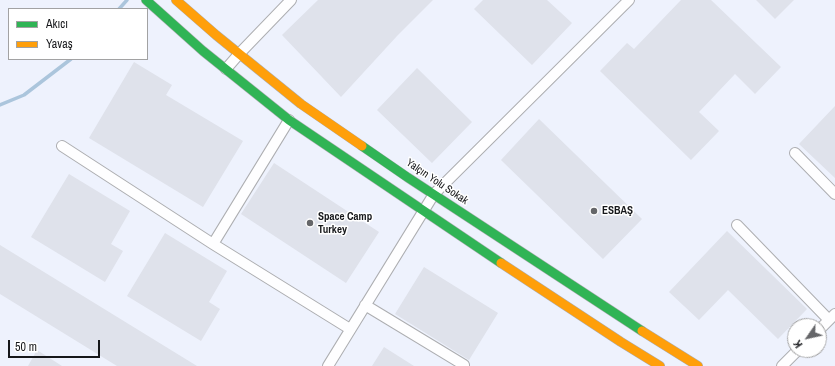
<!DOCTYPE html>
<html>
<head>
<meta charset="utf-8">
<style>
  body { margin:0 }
  #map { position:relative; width:835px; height:366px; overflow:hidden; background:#f9fafd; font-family:"Archivo Narrow",sans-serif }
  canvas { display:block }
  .legend { position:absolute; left:8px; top:8px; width:140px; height:52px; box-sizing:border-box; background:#fff; border:1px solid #a2a2a3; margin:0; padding:5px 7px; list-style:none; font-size:12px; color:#16171a }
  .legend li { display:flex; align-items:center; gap:8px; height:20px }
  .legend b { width:20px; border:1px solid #a2a2a3 }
  .north { position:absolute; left:787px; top:318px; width:40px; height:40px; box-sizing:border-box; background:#fff; border:1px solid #a2a2a3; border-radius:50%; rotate:236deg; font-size:11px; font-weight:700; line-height:16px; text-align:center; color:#16171a }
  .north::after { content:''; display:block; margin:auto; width:14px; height:18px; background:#656669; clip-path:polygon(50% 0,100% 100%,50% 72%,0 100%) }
  .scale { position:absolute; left:8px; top:340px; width:92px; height:18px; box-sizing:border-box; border:2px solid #16171a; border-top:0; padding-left:5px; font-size:12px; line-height:14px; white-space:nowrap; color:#16171a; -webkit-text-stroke:3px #fff; paint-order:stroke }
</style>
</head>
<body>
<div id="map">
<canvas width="835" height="366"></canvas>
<ul class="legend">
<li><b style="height:5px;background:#30b455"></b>Akıcı</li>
<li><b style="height:5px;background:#ff9f0a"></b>Yavaş</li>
</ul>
<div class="north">K</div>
<div class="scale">50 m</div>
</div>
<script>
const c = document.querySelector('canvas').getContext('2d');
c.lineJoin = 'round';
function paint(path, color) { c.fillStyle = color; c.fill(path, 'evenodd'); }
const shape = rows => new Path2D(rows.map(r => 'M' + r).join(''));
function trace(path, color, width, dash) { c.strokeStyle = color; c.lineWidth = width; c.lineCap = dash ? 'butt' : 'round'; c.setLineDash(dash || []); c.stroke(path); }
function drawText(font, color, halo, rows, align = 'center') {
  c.font = font + ' "Archivo Narrow",sans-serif'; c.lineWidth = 3; c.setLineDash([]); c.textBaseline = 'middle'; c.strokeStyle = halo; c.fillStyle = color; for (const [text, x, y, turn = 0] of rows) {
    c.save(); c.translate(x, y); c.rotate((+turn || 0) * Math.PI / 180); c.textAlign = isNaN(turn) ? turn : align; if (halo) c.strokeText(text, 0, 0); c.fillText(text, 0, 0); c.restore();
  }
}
paint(shape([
  [0,0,835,0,835,366,0,366],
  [9,9,147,9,147,59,9,59],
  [795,326,819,326,819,350,795,350]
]), '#eef2fd');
trace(shape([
  [119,9,127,0],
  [0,105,24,95,71,59]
]), '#abc5dc', 3.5);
paint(shape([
  [318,0,433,0,397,36,341,97,282,35],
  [483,0,547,0,572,23,532,65,474,9],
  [681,0,711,0,781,67,755,94,735,74,699,112,719,131,691,160,600,71,627,43,634,49],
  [756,0,794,0,775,19],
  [134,62,172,85,166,95,243,141,203,207,89,138],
  [417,68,472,122,432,163,377,110],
  [835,106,835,178,799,144],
  [539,119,642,219,603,259,501,160],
  [274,163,379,232,346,283,241,214],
  [69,174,130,211,111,244,123,251,105,282,31,237],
  [727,231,807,309,778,339,728,290,699,320,669,292],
  [165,233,227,271,209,302,220,309,201,341,127,296],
  [0,245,197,366,117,366,0,294],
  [424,267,498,313,469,360,395,314],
  [384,347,414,366,372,366],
  [37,350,62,366,28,366]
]), '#dfe2eb');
const street = shape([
  [226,69,239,54,291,0],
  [62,146,213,244,350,329],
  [795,153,835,194],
  [737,225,829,320],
  [213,244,289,120],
  [365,305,464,365],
  [819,330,835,314],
  [328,366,434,194,629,0],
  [782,366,798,350]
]);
const fast = shape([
  [146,0,203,51,289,120,501,263],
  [362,146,407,177,642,331]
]);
const slow = shape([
  [176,0,216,35,301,104,362,146],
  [501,263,621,342,660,366],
  [642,331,698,366]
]);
trace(street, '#adaeb1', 12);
trace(fast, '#adaeb1', 10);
trace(slow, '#adaeb1', 10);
trace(street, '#fefeff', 10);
trace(fast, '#30b455', 9);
trace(slow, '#ff9f0a', 9);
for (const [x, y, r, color] of [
  [594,211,4,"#656669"],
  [310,223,4,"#656669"]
]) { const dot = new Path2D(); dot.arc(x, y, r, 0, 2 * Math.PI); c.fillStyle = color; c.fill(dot); trace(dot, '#fff', 1.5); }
drawText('11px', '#16171a', '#fff', [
  ["Yalçın Yolu Sokak",437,182,34]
]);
drawText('bold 11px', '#16171a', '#fff', [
  ["ESBAŞ",602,211],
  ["Space Camp",318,217],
  ["Turkey",318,230]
], 'left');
</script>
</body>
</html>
